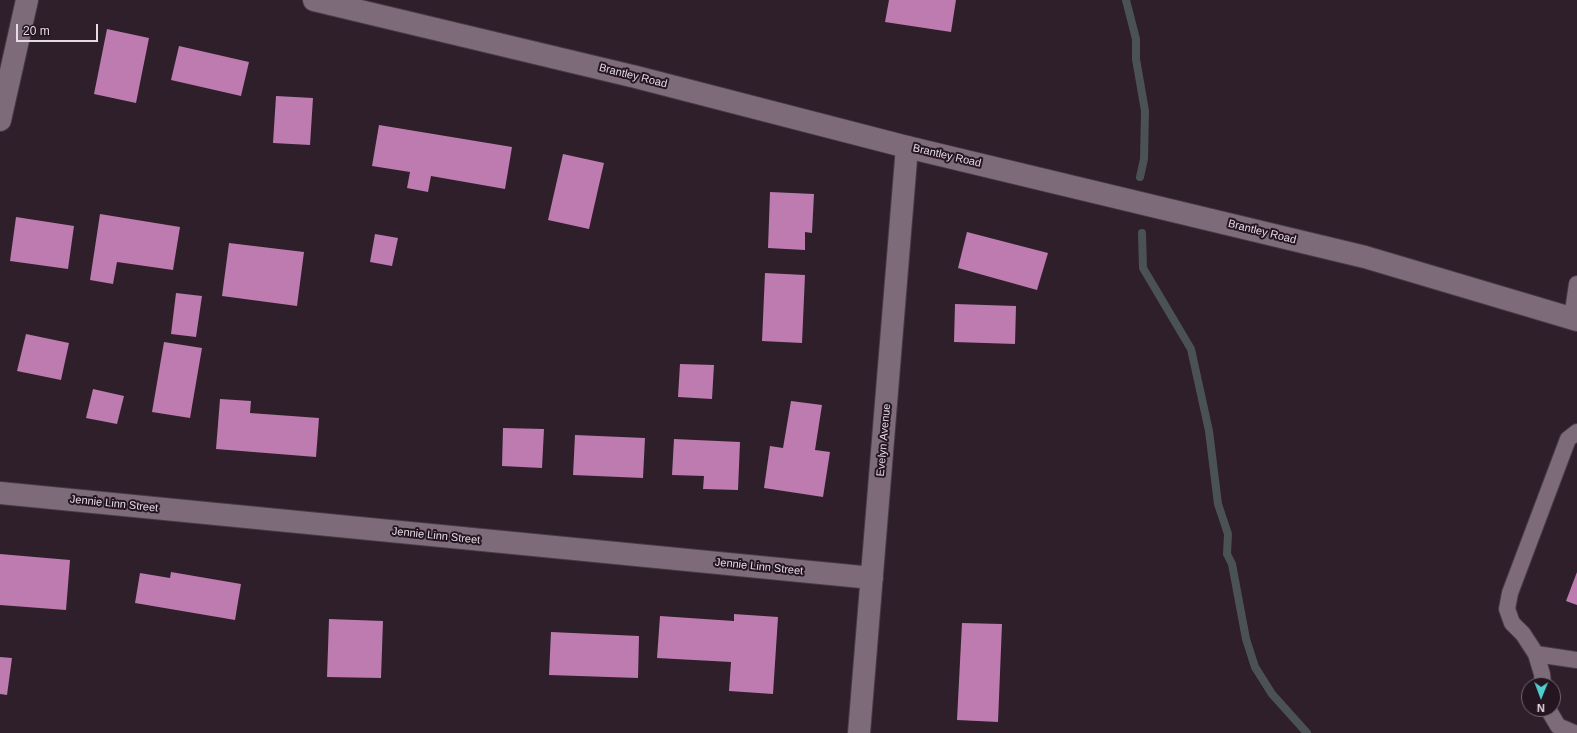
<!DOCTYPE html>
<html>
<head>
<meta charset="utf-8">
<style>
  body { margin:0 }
  #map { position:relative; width:1577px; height:733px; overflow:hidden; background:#2e1f2b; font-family:Helvetica,sans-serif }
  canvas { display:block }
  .north { position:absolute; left:1521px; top:677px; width:40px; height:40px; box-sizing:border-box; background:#241521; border:1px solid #72646f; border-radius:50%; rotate:181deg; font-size:11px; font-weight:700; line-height:16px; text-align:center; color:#e6dbe3 }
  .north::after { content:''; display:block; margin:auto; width:14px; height:18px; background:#52cdce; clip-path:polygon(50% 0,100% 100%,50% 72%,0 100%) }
  .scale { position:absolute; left:16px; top:24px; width:82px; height:18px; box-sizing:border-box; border:2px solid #e6dbe3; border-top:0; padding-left:5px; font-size:12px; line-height:14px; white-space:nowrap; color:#e6dbe3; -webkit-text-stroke:3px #241521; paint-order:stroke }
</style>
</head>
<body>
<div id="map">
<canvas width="1577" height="733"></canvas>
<div class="north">N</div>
<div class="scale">20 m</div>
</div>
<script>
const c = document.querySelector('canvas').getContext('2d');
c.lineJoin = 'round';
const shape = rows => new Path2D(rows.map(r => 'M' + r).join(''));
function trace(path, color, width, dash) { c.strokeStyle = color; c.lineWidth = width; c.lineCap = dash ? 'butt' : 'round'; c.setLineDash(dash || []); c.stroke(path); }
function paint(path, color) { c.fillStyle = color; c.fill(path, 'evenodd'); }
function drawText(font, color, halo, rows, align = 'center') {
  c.font = font + ' Helvetica,sans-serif'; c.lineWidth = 4; c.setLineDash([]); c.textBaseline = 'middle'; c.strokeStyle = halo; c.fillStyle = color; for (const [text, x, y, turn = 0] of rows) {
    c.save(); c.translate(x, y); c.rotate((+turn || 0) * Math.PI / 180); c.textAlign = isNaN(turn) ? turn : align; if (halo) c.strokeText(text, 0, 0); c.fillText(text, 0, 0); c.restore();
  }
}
trace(shape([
  [1126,0,1136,39,1136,59,1145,111,1144,159,1140,177],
  [1142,233,1143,268,1191,349,1209,431,1218,504,1228,534,1227,554,1232,564,1246,639,1255,667,1272,694,1307,733]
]), '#4b5254', 8);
paint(shape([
  [889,0,956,0,951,32,885,22],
  [107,29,149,38,136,103,94,94],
  [179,46,249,62,241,96,171,80],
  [276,96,313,98,310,145,273,143],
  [379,125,512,147,505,189,431,176,428,192,407,188,410,172,372,166],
  [563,154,604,163,589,229,548,220],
  [770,192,814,194,812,233,805,232,805,250,768,248],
  [100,214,180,227,173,270,117,262,113,284,90,280],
  [16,217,74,226,68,269,10,261],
  [967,232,1048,253,1037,290,958,268],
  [375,234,398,238,392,266,370,262],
  [229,243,304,252,297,306,222,296],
  [765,273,805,275,802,343,762,341],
  [176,293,202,296,196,337,171,334],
  [955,304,1016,306,1015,344,954,342],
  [26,334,69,343,61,380,17,371],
  [164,342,202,348,190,418,152,412],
  [680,364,714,365,712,399,678,397],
  [93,389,124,396,117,424,86,418],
  [220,399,251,401,250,413,319,418,316,457,216,449],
  [791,401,822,405,815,450,830,452,823,497,764,488,770,446,783,448],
  [503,428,544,429,542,468,502,466],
  [575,435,645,438,643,478,573,475],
  [674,439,740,442,738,490,703,489,704,476,672,475],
  [0,554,70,560,66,610,0,605],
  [171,572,241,584,235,620,135,603,140,573,170,578],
  [1577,572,1577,605,1566,601],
  [734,614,778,617,773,694,729,691,731,662,657,658,660,616,734,621],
  [329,619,383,621,381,678,327,677],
  [962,623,1002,624,998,722,957,720],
  [551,632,639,636,638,678,549,675],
  [0,657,12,658,7,695,0,694]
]), '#bd7baf');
const service = shape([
  [1572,318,1577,284],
  [1536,654,1577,660],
  [1543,685,1542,674,1536,654,1523,634,1512,623,1507,609,1510,593,1568,439,1577,432],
  [1548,709,1558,726,1574,733]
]);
const minor = shape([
  [0,120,27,0],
  [0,493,872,578],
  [859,733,907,147]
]);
const tertiary = shape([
  [314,0,636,77,907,147,1365,257,1577,320]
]);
trace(service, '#483b45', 18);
trace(minor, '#483b45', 24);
trace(tertiary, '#483b45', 24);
trace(service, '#7d6b79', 16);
trace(minor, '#7d6b79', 22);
trace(tertiary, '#7d6b79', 22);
drawText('11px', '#e6dbe3', '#241521', [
  ["Brantley Road",633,76,14],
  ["Brantley Road",947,156,13],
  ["Brantley Road",1262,232,14],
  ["Evelyn Avenue",884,440,-85],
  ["Jennie Linn Street",114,504,6],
  ["Jennie Linn Street",436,536,6],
  ["Jennie Linn Street",759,567,6]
]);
</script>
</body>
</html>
